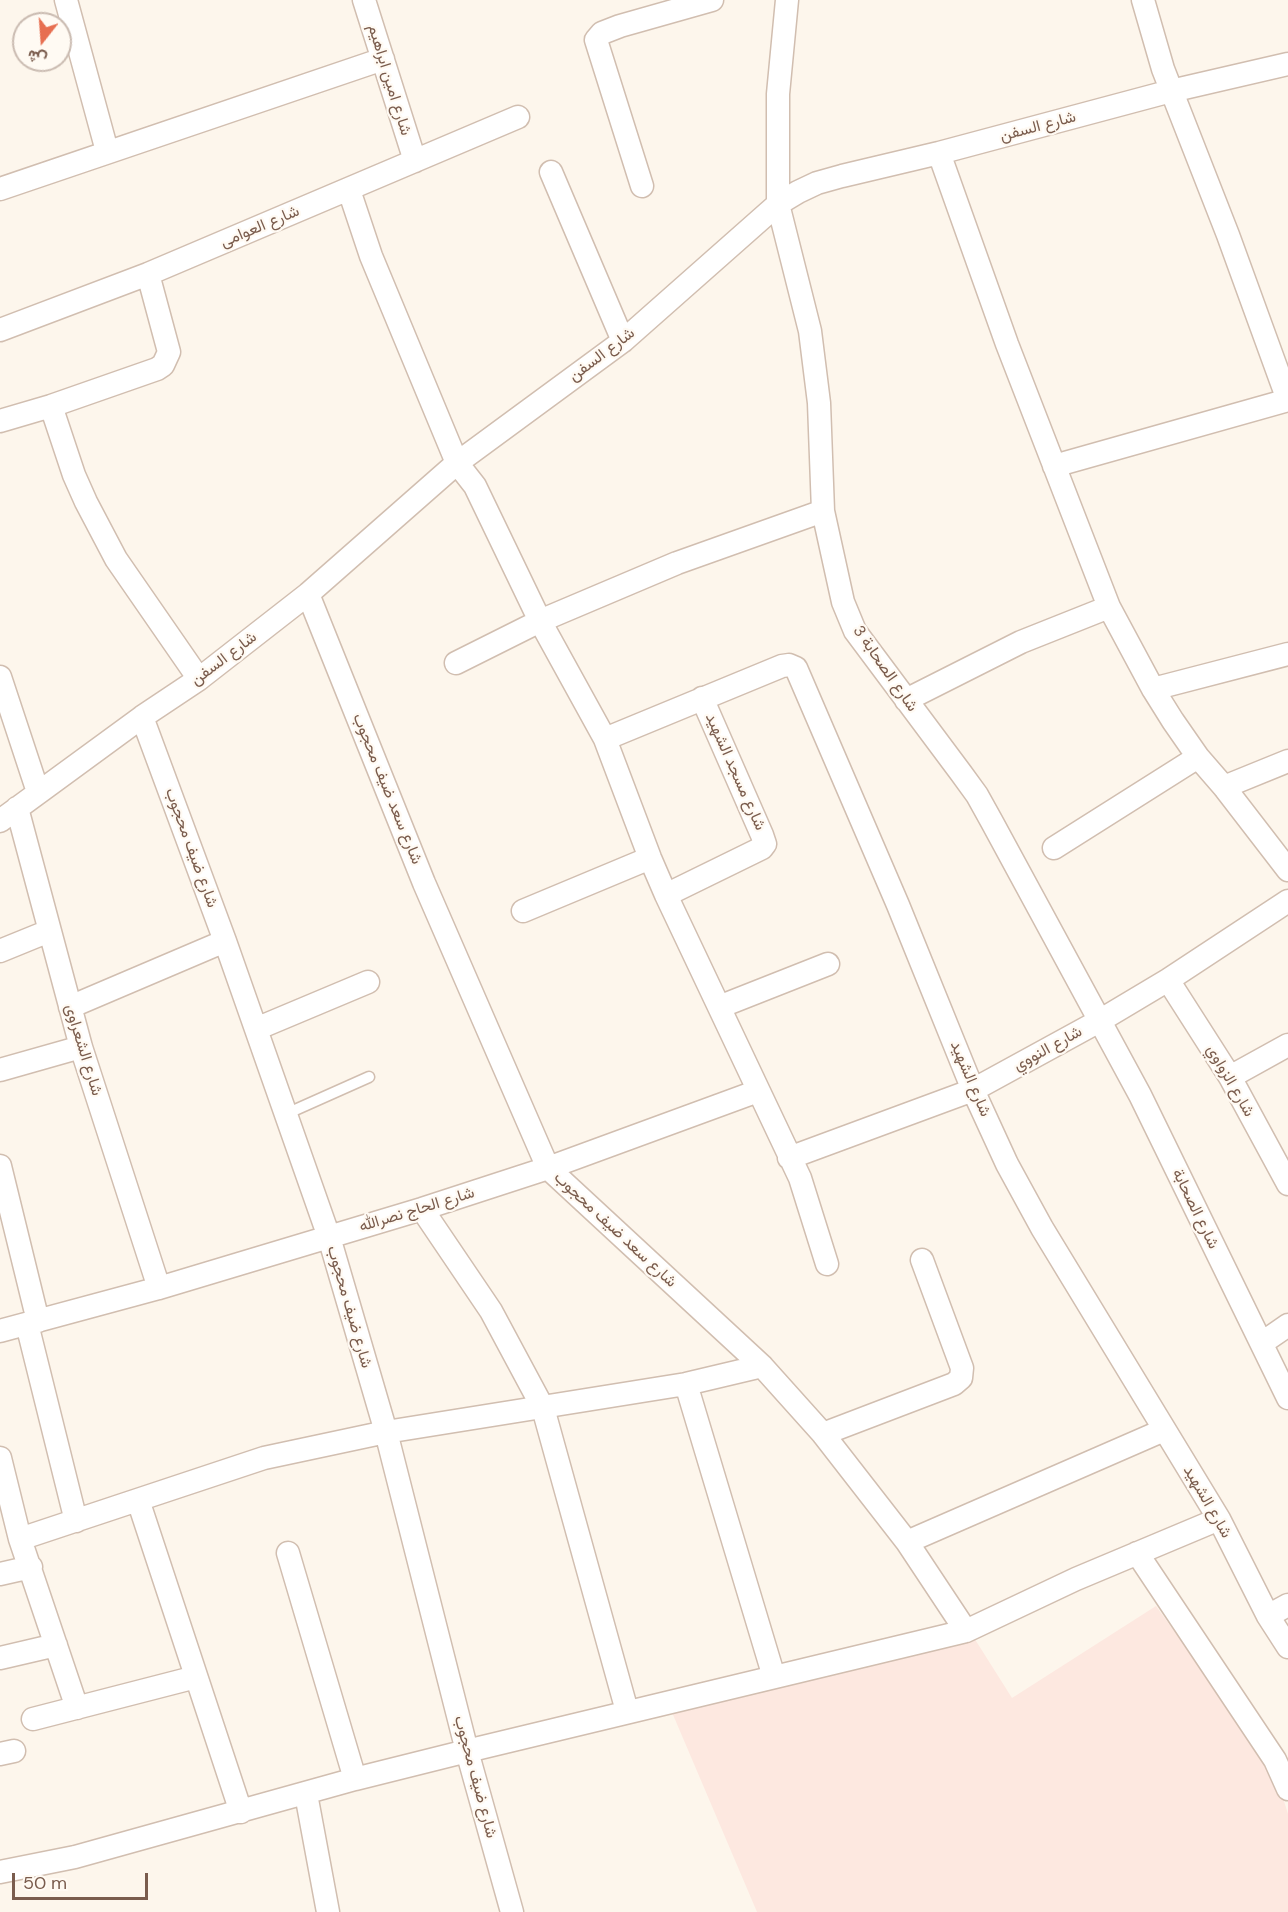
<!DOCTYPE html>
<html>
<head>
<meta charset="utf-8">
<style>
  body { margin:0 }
  #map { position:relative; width:1288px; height:1912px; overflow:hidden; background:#fdf6ec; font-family:"DM Sans",Vazirmatn,sans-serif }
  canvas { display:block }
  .north { position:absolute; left:12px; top:12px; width:60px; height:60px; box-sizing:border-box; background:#fffaf3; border:2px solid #cabbb1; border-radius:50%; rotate:197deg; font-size:16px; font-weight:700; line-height:24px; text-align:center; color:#7a5c4d }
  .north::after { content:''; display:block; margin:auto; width:21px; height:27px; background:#e76f51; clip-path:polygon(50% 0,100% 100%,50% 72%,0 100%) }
  .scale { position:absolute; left:12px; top:1873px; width:136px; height:27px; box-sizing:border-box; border:3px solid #7a5c4d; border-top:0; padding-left:8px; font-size:18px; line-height:21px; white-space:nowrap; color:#7a5c4d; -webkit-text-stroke:4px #fffaf3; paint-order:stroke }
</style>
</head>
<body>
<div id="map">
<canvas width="1288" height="1912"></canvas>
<div class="north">ش</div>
<div class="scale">50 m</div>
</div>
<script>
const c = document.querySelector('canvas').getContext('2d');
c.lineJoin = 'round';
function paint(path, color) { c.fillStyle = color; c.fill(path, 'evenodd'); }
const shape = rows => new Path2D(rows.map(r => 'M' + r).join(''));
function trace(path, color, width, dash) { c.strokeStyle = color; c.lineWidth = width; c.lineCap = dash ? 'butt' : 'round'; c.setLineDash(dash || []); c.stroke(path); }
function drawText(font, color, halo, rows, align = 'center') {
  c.font = font + ' "DM Sans",Vazirmatn,sans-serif'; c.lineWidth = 4.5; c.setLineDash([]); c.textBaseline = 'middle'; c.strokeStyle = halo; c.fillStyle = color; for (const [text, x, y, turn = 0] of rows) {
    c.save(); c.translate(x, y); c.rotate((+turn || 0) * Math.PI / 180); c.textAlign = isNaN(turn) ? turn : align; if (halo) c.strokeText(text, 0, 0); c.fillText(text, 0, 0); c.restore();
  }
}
paint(shape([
  [1156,1606,1274,1769,1288,1814,1288,1912,757,1912,671,1710,971,1633,1012,1698]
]), '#fde8e0');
const lane = shape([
  [286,1114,369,1077]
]);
const street = shape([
  [66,0,107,151],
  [364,0,415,161],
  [787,0,778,94,778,204,810,331,819,403,823,511,843,602,855,631,961,773,977,795,992,822,1140,1095,1288,1398],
  [1143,0,1163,69,1228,235,1288,400],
  [939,153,1007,344,1109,607,1153,689,1173,721,1198,757,1224,787,1288,870],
  [551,172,623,341],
  [642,186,596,40,602,33,620,26,712,0],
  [0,189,383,59],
  [349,190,371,256,457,463,475,486,540,621,605,739,650,858,666,895,800,1178,827,1264],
  [0,330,148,274,518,117],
  [51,406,74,475,86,502,116,559,199,679],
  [0,421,51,406,157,369,163,365,169,352,148,274],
  [1054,466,1288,400],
  [308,594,424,883,548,1168,762,1366,823,1434,907,1542,966,1631],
  [456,663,540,621,677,563,823,511],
  [0,677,38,792],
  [1153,689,1288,654],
  [906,700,1021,642,1109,607],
  [142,717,225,941,329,1237,386,1432,467,1751,512,1912],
  [605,739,782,666,789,665,796,668,898,905,973,1090,1007,1164,1042,1228,1219,1519,1268,1616,1288,1647],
  [1224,787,1288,761],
  [17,808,81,1047,159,1288],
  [0,821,142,717,199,679,308,594,457,463,623,341,778,204,798,192,817,183,842,176,939,153,1171,91,1288,64],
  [1054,848,1198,757],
  [666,895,762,848,765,844,762,835,702,698],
  [523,911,650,858],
  [0,951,49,931],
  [1168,980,1230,1077,1288,1184],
  [70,1007,225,941],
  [719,1007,828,964],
  [256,1029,368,982],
  [0,1070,81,1047],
  [1230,1077,1288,1045],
  [789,1158,973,1090,1101,1020,1168,980,1288,901],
  [0,1166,38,1321],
  [422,1209,491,1311,543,1408,627,1711],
  [27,1324,76,1521],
  [0,1331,159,1288,422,1209,548,1168,758,1091],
  [1262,1343,1288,1325],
  [686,1384,774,1677],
  [823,1434,954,1384,961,1378,962,1368,922,1260],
  [0,1458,20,1539,77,1708],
  [138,1500,241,1812],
  [20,1539,264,1458,386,1432,686,1384,762,1366],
  [907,1542,1164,1430],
  [288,1553,355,1779],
  [1137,1553,1275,1760,1288,1789],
  [0,1574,31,1567],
  [1268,1616,1288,1605],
  [0,1658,56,1645],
  [33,1719,196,1677],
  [0,1754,14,1751],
  [306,1794,328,1912],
  [0,1872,75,1857,355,1779,467,1751,966,1631,1076,1579,1219,1519]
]);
trace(lane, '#d1beb0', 13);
trace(street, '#d1beb0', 25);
trace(lane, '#fff', 10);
trace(street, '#fff', 22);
drawText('16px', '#7a5c4d', '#fffaf3', [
  ["شارع امين ابراهيم",389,80,73],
  ["شارع السفن",1038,127,-15],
  ["شارع العوامى",260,227,-23],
  ["شارع السفن",602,355,-37],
  ["شارع السفن",224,659,-37],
  ["شارع الصحابة 3",885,669,55],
  ["شارع مسجد الشهيد",735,772,66],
  ["شارع سعد ضيف محجوب",387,789,68],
  ["شارع ضيف محجوب",191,848,70],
  ["شارع النووي",1048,1049,-29],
  ["شارع الشعراوى",83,1050,73],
  ["شارع الشهيد",970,1079,67],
  ["شارع الزواوي",1230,1081,60],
  ["شارع الصحابة",1195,1209,64],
  ["شارع الحاج نصرالله",417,1210,-17],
  ["شارع سعد ضيف محجوب",615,1230,43],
  ["شارع ضيف محجوب",349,1307,74],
  ["شارع الشهيد",1207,1502,60],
  ["شارع ضيف محجوب",475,1777,75]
]);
</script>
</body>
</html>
